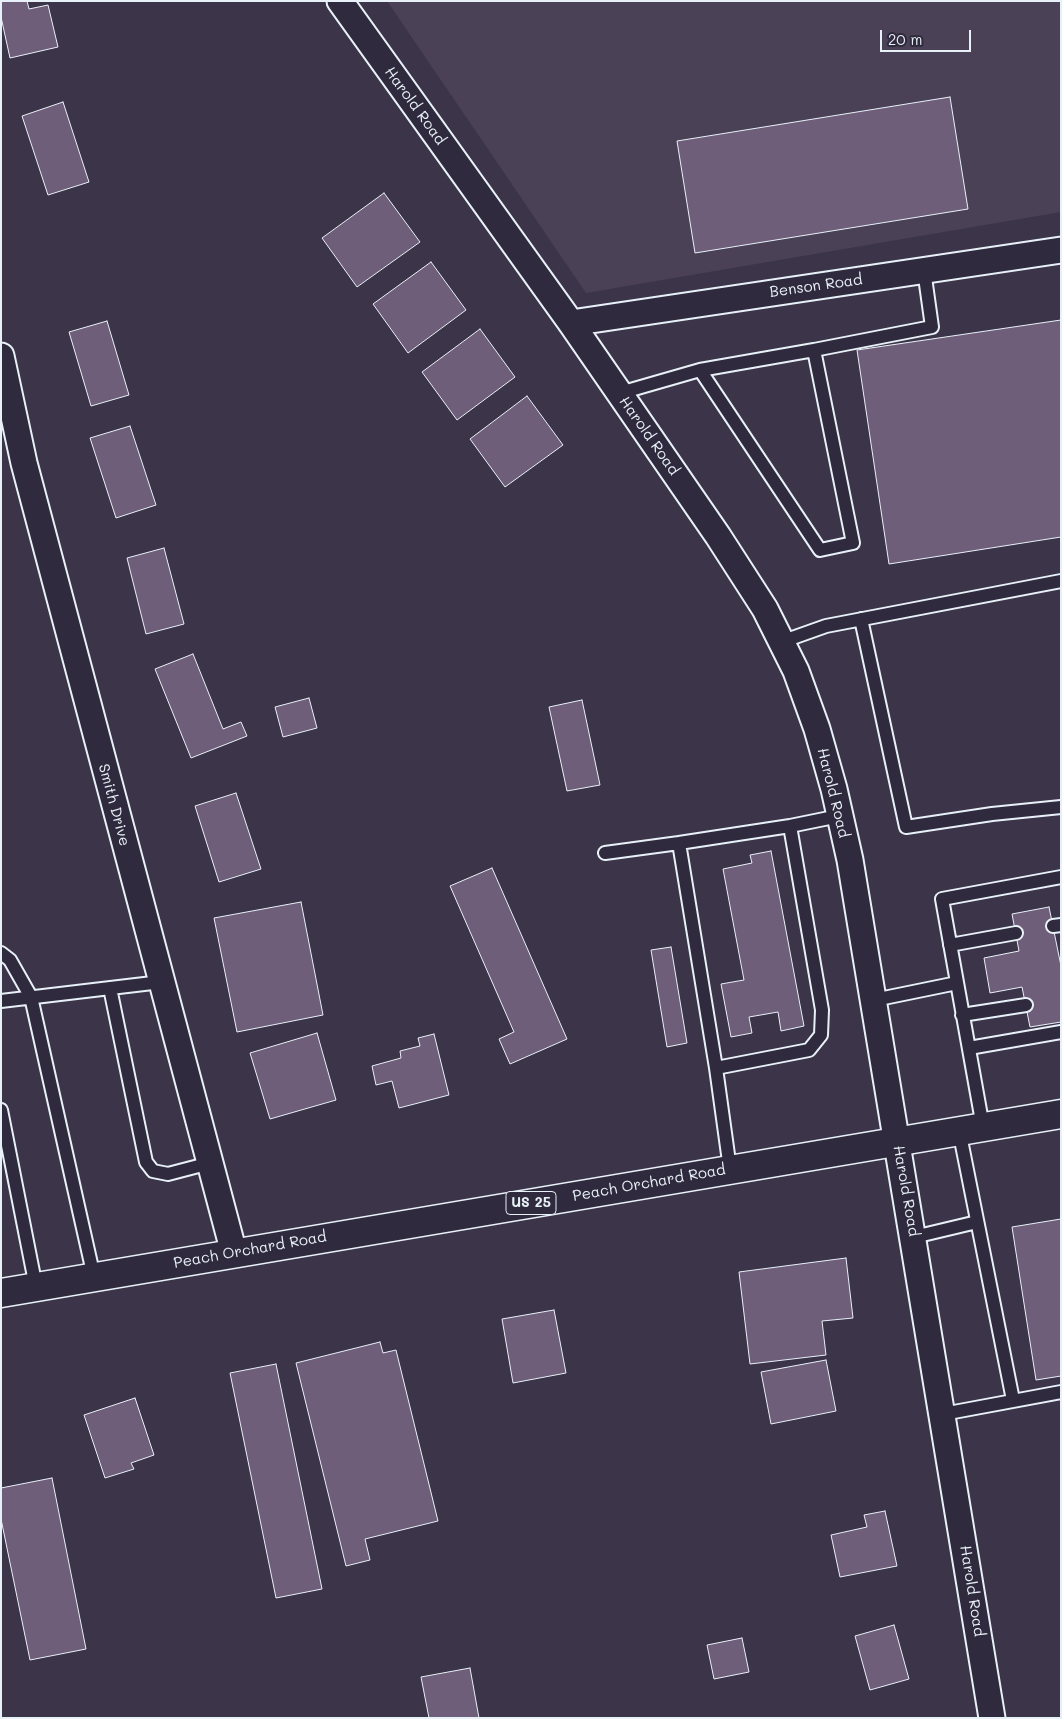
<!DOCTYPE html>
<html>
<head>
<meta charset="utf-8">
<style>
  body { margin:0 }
  #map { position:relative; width:1062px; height:1719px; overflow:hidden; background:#3c3449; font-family:Mali,sans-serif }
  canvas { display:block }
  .frame { position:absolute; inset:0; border:2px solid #e8f1f8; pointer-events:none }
  .scale { position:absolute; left:880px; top:30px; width:91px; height:22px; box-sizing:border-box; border:2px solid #e8f1f8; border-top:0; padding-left:6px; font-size:15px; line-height:18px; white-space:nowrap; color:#e8f1f8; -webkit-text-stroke:4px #2f2a3d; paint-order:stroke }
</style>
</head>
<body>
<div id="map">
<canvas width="1062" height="1719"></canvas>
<div class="frame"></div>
<div class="scale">20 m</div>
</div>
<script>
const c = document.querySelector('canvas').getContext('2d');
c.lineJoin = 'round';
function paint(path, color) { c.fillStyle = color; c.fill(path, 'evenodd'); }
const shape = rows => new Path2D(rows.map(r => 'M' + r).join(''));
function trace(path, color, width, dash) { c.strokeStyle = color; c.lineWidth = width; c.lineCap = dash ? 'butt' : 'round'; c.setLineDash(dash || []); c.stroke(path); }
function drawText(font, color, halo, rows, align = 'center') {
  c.font = font + ' Mali,sans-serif'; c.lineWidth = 4; c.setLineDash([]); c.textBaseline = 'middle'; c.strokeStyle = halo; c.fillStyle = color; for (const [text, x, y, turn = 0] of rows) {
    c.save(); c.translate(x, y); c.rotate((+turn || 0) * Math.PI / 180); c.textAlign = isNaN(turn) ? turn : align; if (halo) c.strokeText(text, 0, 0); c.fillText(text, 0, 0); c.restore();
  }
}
paint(shape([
  [387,1,1061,1,1061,212,586,293]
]), '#4b4157');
const building = shape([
  [1,1,27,1,29,9,48,5,58,47,10,58,1,17,1,1],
  [950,97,968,209,695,253,677,141,950,97],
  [63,102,89,182,48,195,22,116,63,102],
  [384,193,420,242,357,287,322,238,384,193],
  [431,262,466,310,408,353,373,304,431,262],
  [1061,320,1061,537,889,564,857,350,1061,320],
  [107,321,129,395,91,406,69,332,107,321],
  [480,329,515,377,457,420,422,372,480,329],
  [527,396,563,445,505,487,470,439,527,396],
  [130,426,156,505,116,518,90,438,130,426],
  [164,548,184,624,146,634,127,558,164,548],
  [193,654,223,729,241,722,247,736,191,758,155,669,193,654],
  [309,698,317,728,283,737,275,707,309,698],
  [582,700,600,785,567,791,549,707,582,700],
  [236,793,261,869,219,882,195,806,236,793],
  [771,851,804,1026,781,1031,778,1012,749,1017,752,1033,731,1037,721,984,744,980,723,869,752,863,750,855,771,851],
  [492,868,567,1039,510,1064,499,1039,514,1032,450,886,492,868],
  [301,902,323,1015,237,1032,214,918,301,902],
  [1049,907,1061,966,1061,1022,1030,1027,1022,987,990,993,984,958,1019,951,1012,914,1049,907],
  [671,947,687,1043,667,1047,651,950,671,947],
  [317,1033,336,1100,270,1119,250,1053,317,1033],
  [434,1034,449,1095,399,1108,392,1081,376,1085,372,1066,401,1058,400,1051,420,1046,418,1038,434,1034],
  [1061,1219,1061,1376,1036,1380,1012,1227,1061,1219],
  [846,1258,853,1318,822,1321,826,1355,750,1364,739,1272,846,1258],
  [554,1310,566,1373,513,1383,502,1319,554,1310],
  [380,1342,383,1353,396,1350,438,1521,365,1539,370,1560,346,1566,296,1363,380,1342],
  [826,1360,836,1411,771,1424,761,1372,826,1360],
  [276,1364,322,1589,276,1598,230,1373,276,1364],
  [135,1398,154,1455,131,1463,134,1469,105,1478,84,1415,135,1398],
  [52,1478,86,1649,30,1660,1,1519,1,1488,52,1478],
  [885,1511,897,1566,840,1577,831,1535,867,1527,864,1515,885,1511],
  [894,1625,909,1679,870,1690,855,1636,894,1625],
  [742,1638,749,1672,714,1679,707,1645,742,1638],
  [470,1668,479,1718,429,1718,421,1677,470,1668]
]);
paint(building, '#6f5e79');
trace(building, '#e8f1f8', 1);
const lane = shape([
  [814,350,932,327,924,270],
  [620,393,700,370,814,350,853,543,820,550,700,370],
  [861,619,906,827,992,814,1061,807],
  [781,642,826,626,1061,581],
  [605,853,679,843],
  [1053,926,1061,925],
  [950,945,1016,933],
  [1,953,10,960,31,997,94,1277],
  [110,988,146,1162,153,1171,168,1174,210,1163],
  [874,1000,957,983],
  [1,1001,161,982],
  [962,1015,1026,1005],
  [969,1048,1061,1032],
  [716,1068,809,1050,821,1035,822,1010,790,826],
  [1,1110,36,1287],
  [983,1127,942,899,1061,877],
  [959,1130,1013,1400],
  [730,1169,716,1068,679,843,790,826,839,816],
  [914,1237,977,1222],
  [943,1414,1061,1392]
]);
const street = shape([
  [340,1,571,323,718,536,765,609,796,671,817,729,834,789,850,860,992,1718],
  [571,323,1061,250],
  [1,356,24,463,234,1253]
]);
const primary = shape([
  [1,1293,1061,1114]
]);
trace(lane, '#e8f1f8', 16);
trace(street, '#e8f1f8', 29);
trace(primary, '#e8f1f8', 31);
trace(lane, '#2f2a3d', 12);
trace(street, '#2f2a3d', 25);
trace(primary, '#2f2a3d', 28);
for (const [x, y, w] of [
  [531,1203,50]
]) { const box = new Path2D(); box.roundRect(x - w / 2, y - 11.5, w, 23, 4); c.fillStyle = '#2f2a3d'; c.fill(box); trace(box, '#e8f1f8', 1); }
drawText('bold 14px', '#e8f1f8', null, [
  ["US 25",531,1203]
]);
drawText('15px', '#e8f1f8', '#2f2a3d', [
  ["Harold Road",415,106,54],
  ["Benson Road",816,286,-8],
  ["Harold Road",649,436,55],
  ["Harold Road",833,793,76],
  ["Smith Drive",114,805,75],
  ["Peach Orchard Road",649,1183,-10],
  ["Harold Road",906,1191,80],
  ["Peach Orchard Road",250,1250,-10],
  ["Harold Road",972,1591,81]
]);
</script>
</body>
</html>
